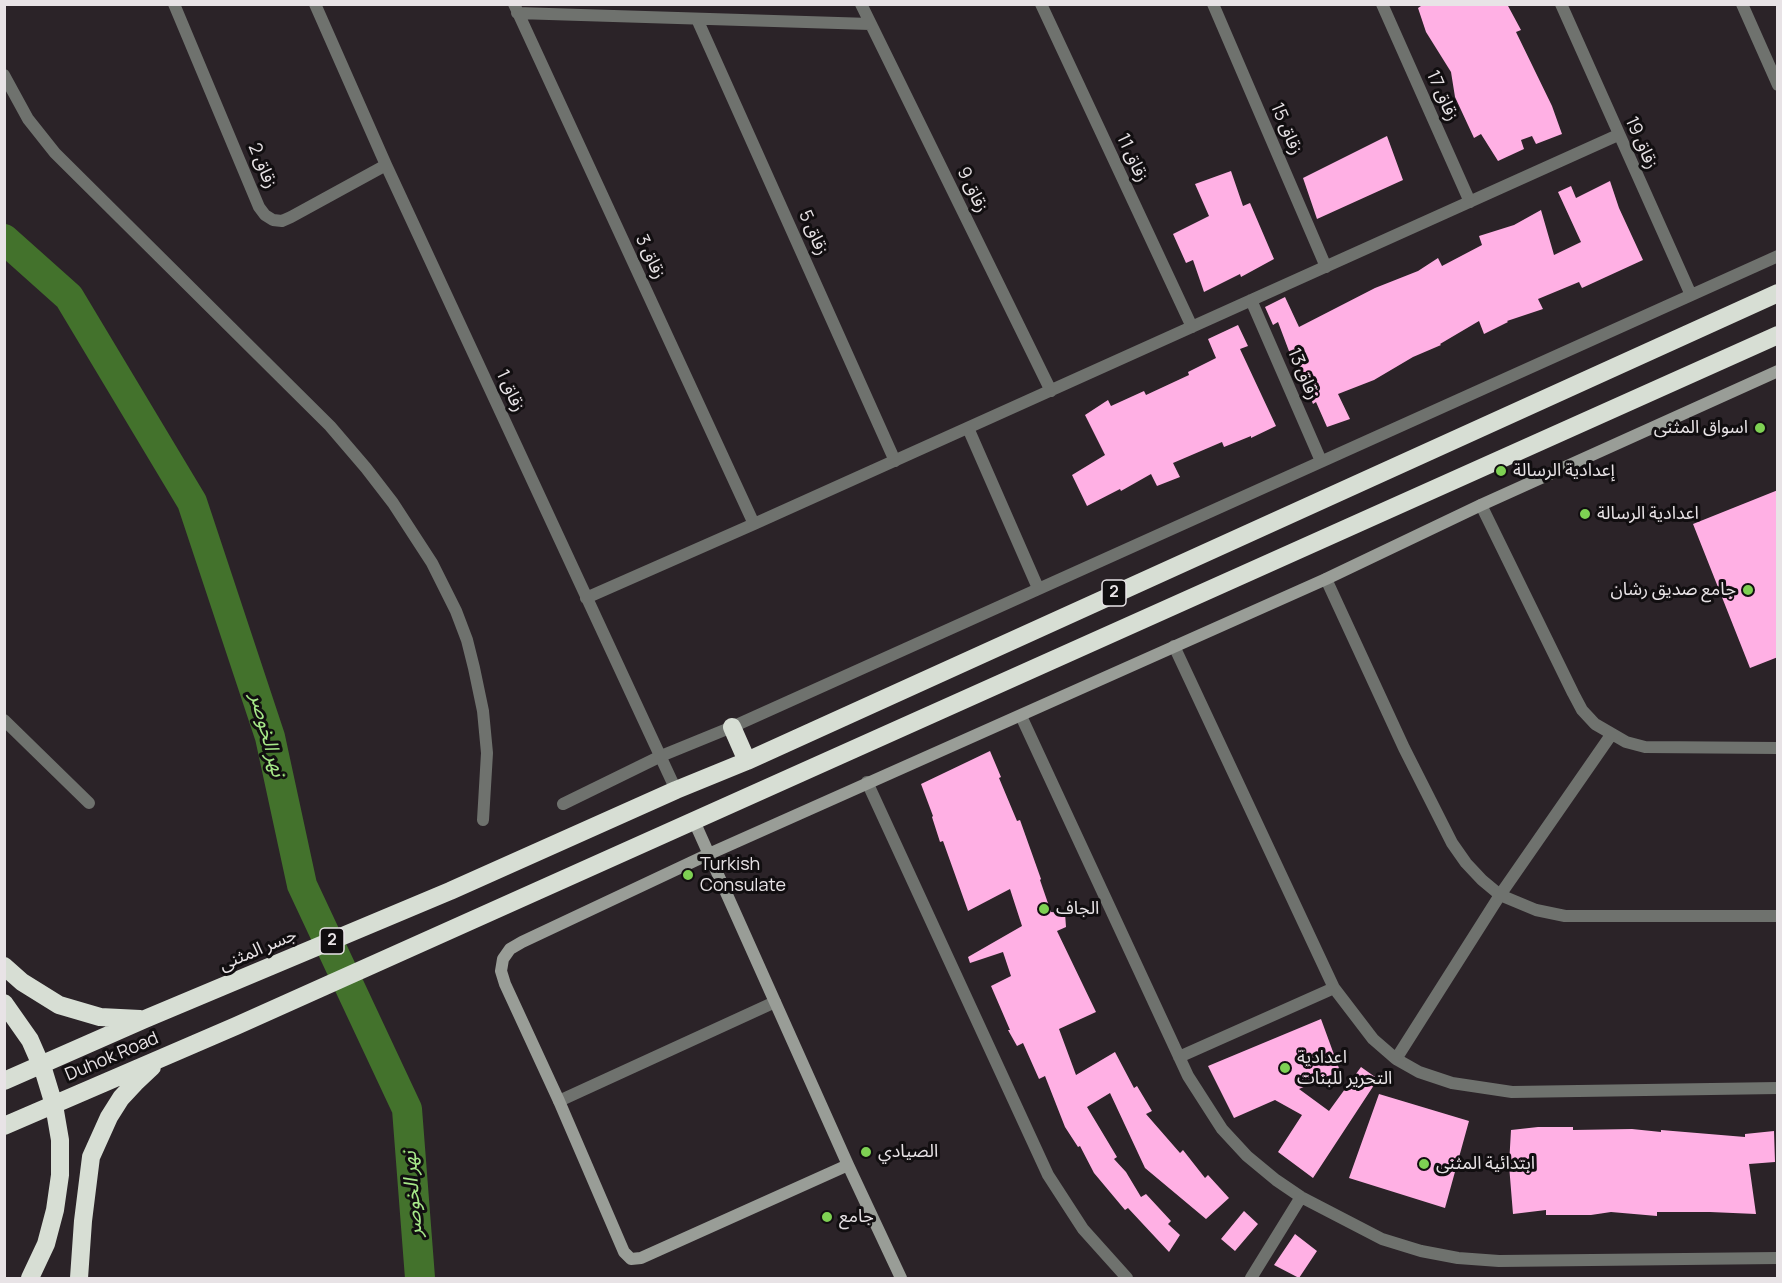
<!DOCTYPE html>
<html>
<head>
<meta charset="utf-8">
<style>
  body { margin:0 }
  #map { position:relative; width:1782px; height:1283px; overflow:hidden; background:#2b2328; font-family:Manrope,sans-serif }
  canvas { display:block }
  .frame { position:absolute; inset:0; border:6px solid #e8e3e6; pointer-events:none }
</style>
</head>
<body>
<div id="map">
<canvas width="1782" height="1283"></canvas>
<div class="frame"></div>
</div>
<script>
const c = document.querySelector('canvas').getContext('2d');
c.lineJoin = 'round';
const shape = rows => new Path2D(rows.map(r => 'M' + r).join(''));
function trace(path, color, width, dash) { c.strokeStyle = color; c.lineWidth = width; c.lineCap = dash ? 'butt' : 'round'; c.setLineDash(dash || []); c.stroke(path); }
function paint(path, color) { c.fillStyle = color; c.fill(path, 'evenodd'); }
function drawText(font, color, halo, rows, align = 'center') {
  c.font = font + ' Manrope,"Noto Sans Arabic",sans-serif'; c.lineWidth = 6; c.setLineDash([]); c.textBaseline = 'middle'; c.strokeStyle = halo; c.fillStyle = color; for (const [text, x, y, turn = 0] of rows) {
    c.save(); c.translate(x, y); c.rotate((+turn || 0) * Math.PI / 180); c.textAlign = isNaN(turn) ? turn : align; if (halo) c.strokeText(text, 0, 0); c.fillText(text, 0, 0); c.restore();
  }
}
trace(shape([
  [4,239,69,297,192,502,270,737,302,885,407,1109,420,1278]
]), '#43722c', 30);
paint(shape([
  [1424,4,1507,4,1521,30,1516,32,1552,106,1562,134,1536,144,1532,136,1521,140,1524,149,1498,161,1481,134,1474,138,1455,97,1451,72,1426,32,1418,8],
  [1387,136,1403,180,1317,219,1303,178],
  [1231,171,1243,206,1250,203,1274,259,1241,277,1240,274,1204,292,1193,260,1186,263,1173,234,1209,216,1195,184],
  [1610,181,1619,208,1643,260,1582,288,1579,282,1538,299,1543,309,1507,321,1508,322,1484,334,1479,321,1440,344,1441,345,1413,357,1374,380,1338,394,1350,419,1327,427,1316,402,1313,404,1298,365,1295,367,1278,322,1273,325,1265,307,1285,297,1299,327,1375,288,1418,271,1438,258,1442,266,1482,245,1479,236,1514,225,1541,210,1554,255,1581,242,1558,192,1571,186,1576,198],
  [1238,325,1248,346,1240,349,1276,426,1251,438,1251,436,1224,447,1222,442,1173,463,1180,477,1157,486,1151,474,1121,491,1120,489,1087,506,1072,475,1105,455,1085,415,1108,400,1111,406,1144,391,1146,395,1189,375,1188,372,1216,358,1208,339],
  [1778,490,1778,657,1750,668,1693,524],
  [990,751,1001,777,999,778,1017,821,1020,820,1041,879,1040,880,1051,912,1065,913,1066,927,1057,931,1096,1012,1059,1029,1076,1075,1115,1052,1134,1088,1137,1086,1152,1111,1146,1114,1180,1153,1183,1150,1205,1178,1208,1175,1229,1198,1206,1219,1145,1168,1110,1093,1087,1107,1117,1157,1114,1159,1126,1172,1141,1197,1146,1194,1171,1221,1168,1224,1180,1235,1169,1252,1128,1208,1125,1210,1094,1173,1080,1146,1078,1147,1065,1127,1045,1076,1039,1079,1023,1043,1017,1046,1008,1030,1010,1030,991,986,1011,976,1003,952,970,963,968,957,1022,926,1010,889,968,911,943,841,940,842,932,817,933,816,921,784],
  [1321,1019,1340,1071,1299,1089,1329,1111,1361,1067,1378,1079,1313,1178,1278,1152,1302,1115,1275,1100,1234,1118,1208,1066],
  [1379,1094,1469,1121,1445,1208,1349,1178],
  [1538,1127,1573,1127,1573,1130,1632,1129,1661,1132,1661,1130,1745,1137,1745,1134,1774,1131,1775,1162,1749,1164,1756,1214,1710,1212,1657,1212,1657,1216,1611,1212,1591,1215,1546,1215,1546,1210,1513,1214,1509,1165,1511,1130],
  [1244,1211,1258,1224,1235,1251,1221,1239],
  [1295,1234,1317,1251,1299,1278,1274,1265]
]), '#ffb0e4');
trace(shape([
  [174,4,259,207,265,215,273,220,282,221,291,217,386,165],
  [315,4,386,165,676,790],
  [514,4,754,524],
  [861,4,1051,391],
  [1041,4,1192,327],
  [1213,4,1326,267],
  [1382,4,1470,202],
  [1561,4,1691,295],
  [1742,4,1778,85],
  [517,13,870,24],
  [697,19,895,461],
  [4,75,28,119,55,153,330,426,366,468,393,503,432,563,456,611,467,640,474,668,483,711,487,753,483,820],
  [1251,300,1321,461],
  [968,428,1038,588],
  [1481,505,1573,693,1582,710,1595,724,1626,742,1645,747,1778,748],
  [1326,579,1404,748,1452,843,1466,863,1482,880,1500,895,1536,910,1565,916,1778,916],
  [586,598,754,524,1618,135],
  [1174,646,1334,988,1373,1039,1396,1059,1419,1072,1452,1083,1512,1092,1778,1088],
  [1021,716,1188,1076,1222,1129,1247,1156,1276,1180,1301,1197,1382,1239,1421,1251,1458,1258,1499,1261,1778,1258],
  [4,720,89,803],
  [867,782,1048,1175,1083,1229,1127,1278],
  [563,804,661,756,732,727,1778,256],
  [1179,1057,1334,988],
  [1396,1059,1500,895,1611,735],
  [559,1101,775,1002],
  [1251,1278,1301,1197]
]), '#6f726e', 12);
trace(shape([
  [694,821,848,1165,901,1278],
  [848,1165,641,1258,631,1259,624,1252,559,1101,505,984,501,971,503,959,510,949,522,942,709,854,1326,579,1481,505,1778,371]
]), '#999d97', 12);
trace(shape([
  [732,727,747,761],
  [4,966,22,982,59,1005,100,1017,140,1019],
  [4,1003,30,1040,44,1072,54,1105,60,1140,60,1175,55,1210,46,1244,30,1278],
  [4,1081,145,1019,450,891,676,790,747,761,1778,293],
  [4,1126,236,1026,1778,335],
  [79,1278,83,1221,91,1157,109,1117,121,1098,135,1083,152,1067]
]), '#d7ded4', 18);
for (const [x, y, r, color] of [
  [1760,428,6,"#7ed153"],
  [1501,471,6,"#7ed153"],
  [1585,514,6,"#7ed153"],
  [1748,590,6,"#7ed153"],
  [688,875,6,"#7ed153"],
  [1044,909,6,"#7ed153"],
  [1285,1068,6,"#7ed153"],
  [866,1152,6,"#7ed153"],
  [1424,1164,6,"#7ed153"],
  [827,1217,6,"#7ed153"]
]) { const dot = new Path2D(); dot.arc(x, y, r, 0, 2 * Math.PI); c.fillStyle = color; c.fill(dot); trace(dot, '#110e10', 2); }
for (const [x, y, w] of [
  [1114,593,24],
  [332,941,24]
]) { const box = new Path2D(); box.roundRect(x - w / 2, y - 13, w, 26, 4.5); c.fillStyle = '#110e10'; c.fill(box); trace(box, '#e8e3e6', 1.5); }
drawText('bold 16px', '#e8e3e6', null, [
  ["2",1114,593],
  ["2",332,941]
]);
drawText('18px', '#e8e3e6', '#110e10', [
  ["زقاق 17",1442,96,66],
  ["زقاق 15",1286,129,67],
  ["زقاق 19",1641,143,66],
  ["زقاق 11",1132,158,65],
  ["زقاق 2",262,166,67],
  ["زقاق 9",972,190,64],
  ["زقاق 5",813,233,66],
  ["زقاق 3",650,257,65],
  ["زقاق 13",1303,374,67],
  ["زقاق 1",510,391,65],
  ["جسر المثنى",258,950,-23],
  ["Duhok Road",112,1057,-23]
]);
drawText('18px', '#e8e3e6', '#110e10', [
  ["اسواق المثنى",1748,428,"right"],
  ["إعدادية الرسالة",1513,471],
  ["اعدادية الرسالة",1597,514],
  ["جامع صديق رشان",1736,590,"right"],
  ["Turkish",700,865],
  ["Consulate",700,886],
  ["الجاف",1056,909],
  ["اعدادية",1297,1058],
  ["التحرير للبنات",1297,1079],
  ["الصيادي",878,1152],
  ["ابتدائية المثنى",1436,1164],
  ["جامع",839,1217]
], 'left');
drawText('italic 20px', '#a7e989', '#110e10', [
  ["نهر الخوصر",267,735,75],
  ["نهر الخوصر",413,1194,-94]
]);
</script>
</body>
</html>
